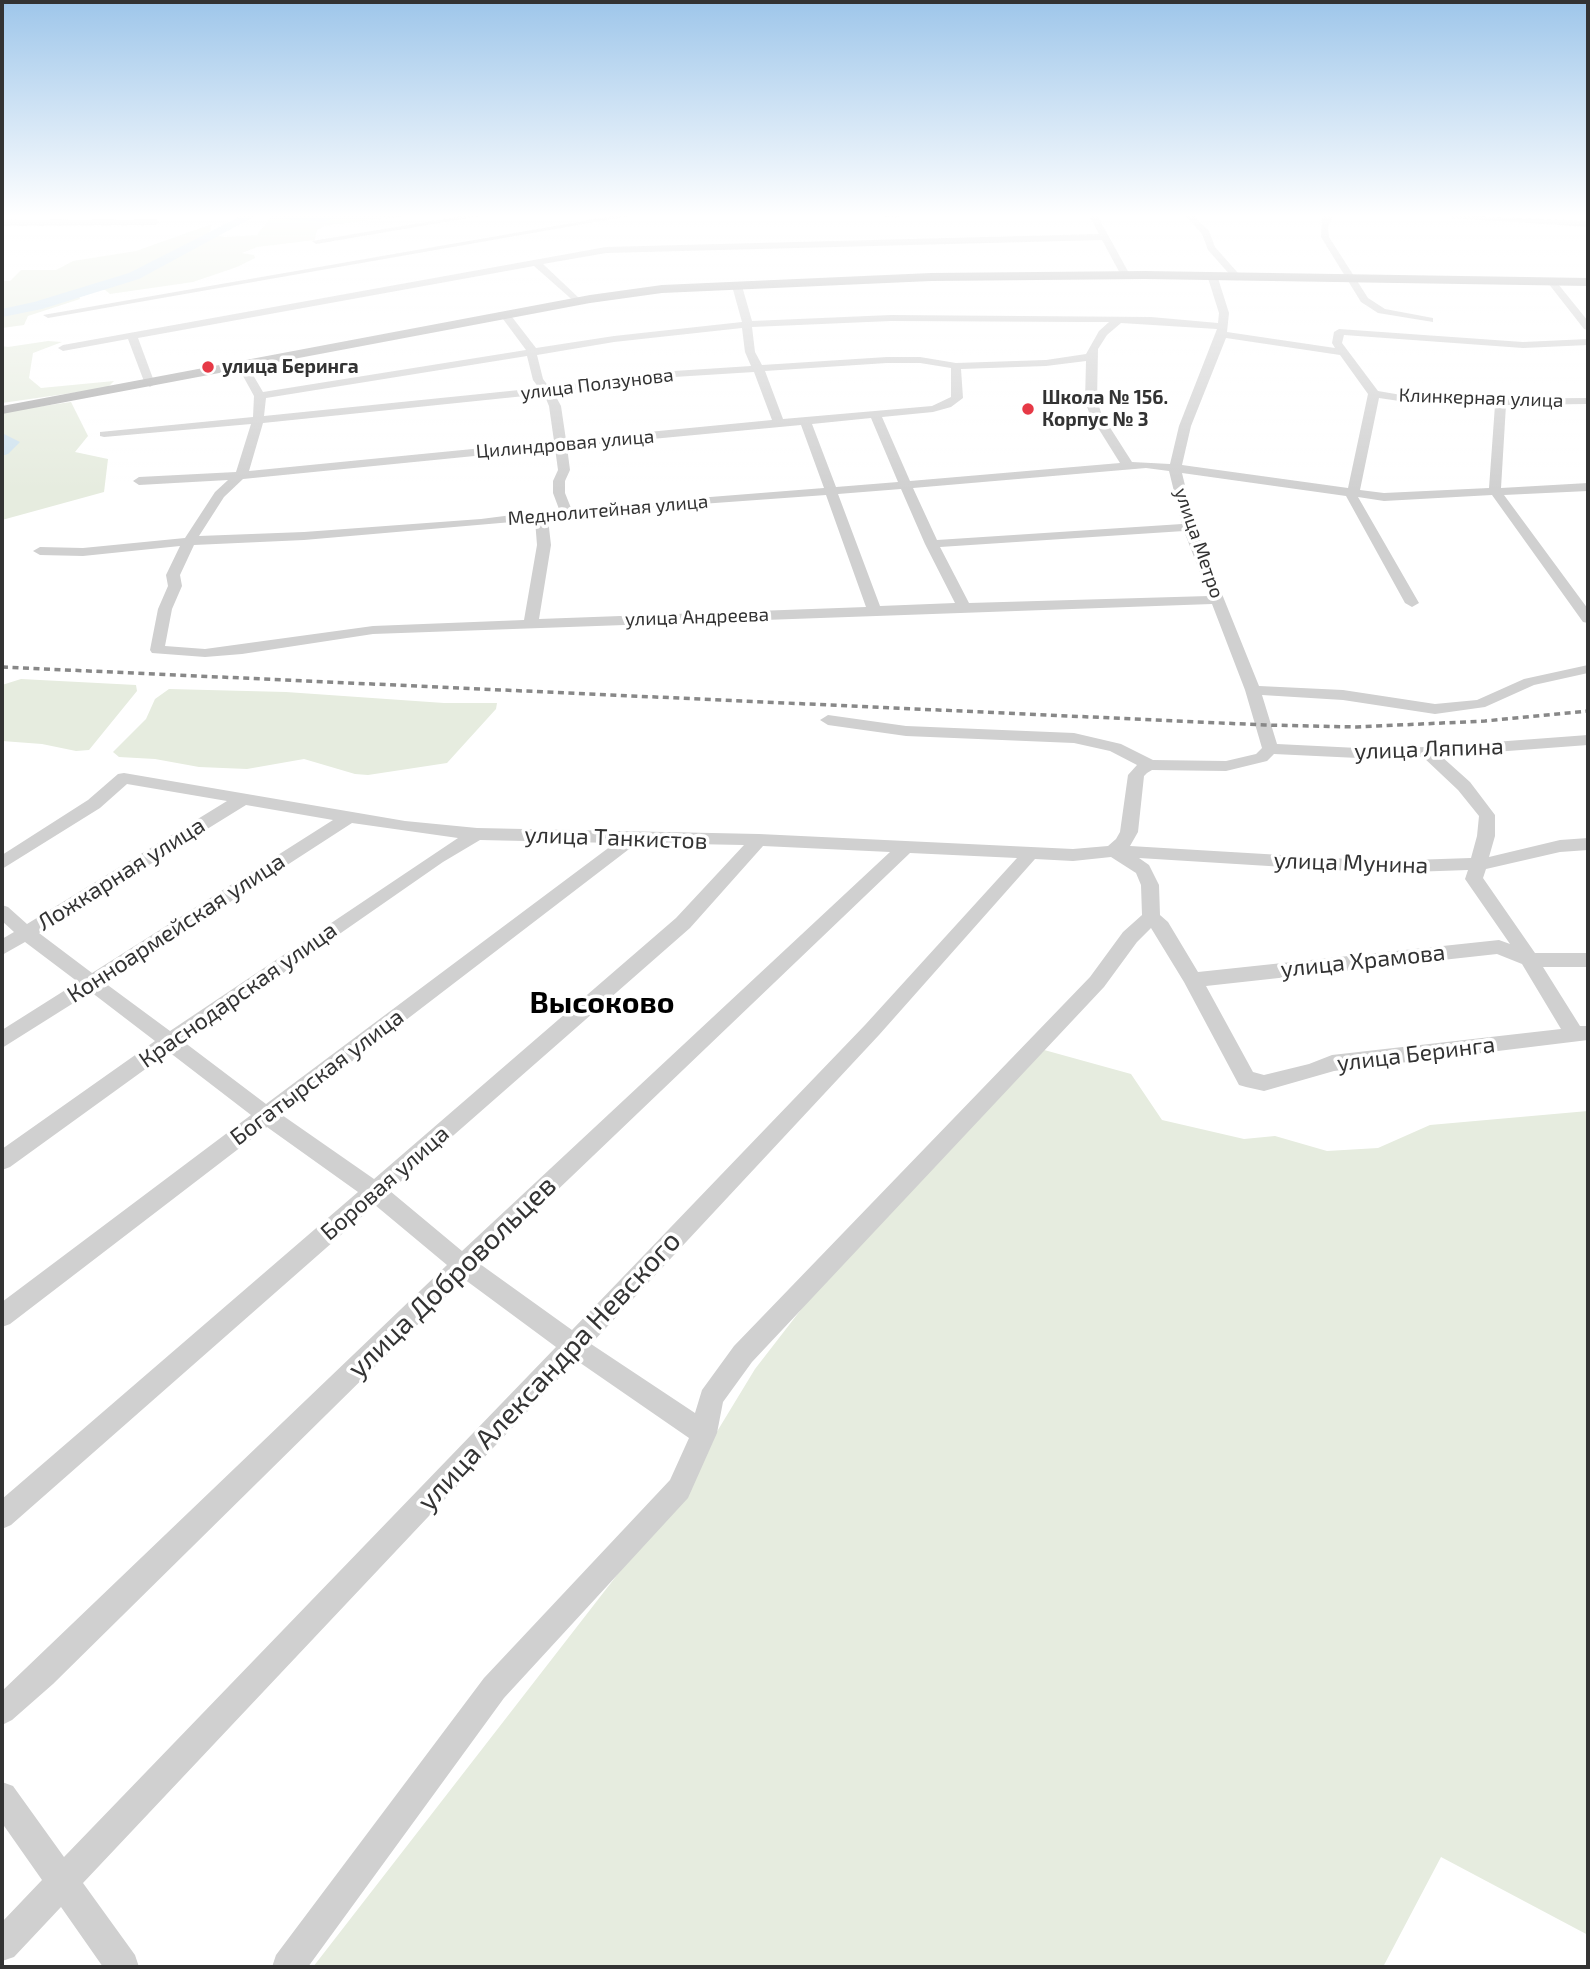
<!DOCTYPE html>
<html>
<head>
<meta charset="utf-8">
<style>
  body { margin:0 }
  #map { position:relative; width:1590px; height:1969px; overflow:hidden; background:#fff; font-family:"Exo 2",sans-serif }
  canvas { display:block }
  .frame { position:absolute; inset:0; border:4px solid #333; pointer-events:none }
</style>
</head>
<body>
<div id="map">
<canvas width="1590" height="1969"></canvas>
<div class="frame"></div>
</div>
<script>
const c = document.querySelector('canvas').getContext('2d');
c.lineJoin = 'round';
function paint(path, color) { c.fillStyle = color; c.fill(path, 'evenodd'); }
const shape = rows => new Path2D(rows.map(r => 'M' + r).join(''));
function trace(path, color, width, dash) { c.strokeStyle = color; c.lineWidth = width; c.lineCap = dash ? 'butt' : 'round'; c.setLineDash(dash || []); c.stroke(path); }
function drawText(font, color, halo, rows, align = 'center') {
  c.font = font + ' "Exo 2",sans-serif'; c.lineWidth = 7; c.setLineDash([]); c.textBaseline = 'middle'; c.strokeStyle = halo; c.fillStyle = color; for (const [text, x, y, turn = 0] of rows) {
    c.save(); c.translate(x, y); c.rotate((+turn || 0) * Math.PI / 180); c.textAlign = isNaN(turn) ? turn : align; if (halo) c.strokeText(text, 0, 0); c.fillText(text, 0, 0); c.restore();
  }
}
paint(shape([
  [272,215,412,215,324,226,317,230,315,240,257,247,242,253,254,255,255,258,237,267,193,282,110,294,105,290,89,289,78,294,80,299,28,316,24,325,2,328,2,281,10,281,21,270,56,270,73,261,136,251,212,224,209,234,225,237,257,235],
  [48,341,62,342,33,353,29,378,41,388,114,381,107,388,2,403,2,346,8,347],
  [71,402,88,436,75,452,108,459,104,492,2,520,2,412],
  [21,679,136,685,137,691,89,750,76,751,42,744,2,741,2,685],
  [169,689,286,692,444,703,497,703,496,709,447,763,368,775,355,774,304,759,247,769,199,767,155,759,119,757,113,752,146,719,155,699],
  [1037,1048,1131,1074,1162,1120,1244,1139,1275,1136,1327,1151,1378,1148,1430,1125,1588,1111,1588,1935,1441,1857,1383,1967,313,1967,676,1499,755,1369,892,1192]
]), '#e6ecdf');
paint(shape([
  [243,215,257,215,139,279,42,309,2,317,2,309,34,302,129,273,243,215],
  [278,215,341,215,324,222,284,219,278,215],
  [2,433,20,442,8,454,2,456,2,433]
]), '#cfe2ee');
paint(shape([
  [468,215,486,215,316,244,312,241,468,215],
  [618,215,635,215,48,318,43,315,618,215],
  [875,215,901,215,897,218,875,215],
  [1089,215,1097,215,1130,275,1128,277,1122,277,1102,240,606,253,543,264,580,299,580,303,577,304,534,266,138,338,155,384,150,387,145,384,128,339,63,351,58,348,63,345,606,247,1099,234,1089,215],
  [1185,215,1193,215,1209,231,1215,247,1238,273,1238,277,1232,277,1208,250,1202,234,1185,215],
  [1322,215,1332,217,1328,227,1329,237,1368,298,1385,309,1433,318,1433,322,1378,313,1361,302,1321,237,1322,215],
  [1447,215,1588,221,1588,227,1451,218,1447,215],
  [2,220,156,219,160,222,156,225,2,226,2,220],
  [1212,272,1217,275,1229,313,1227,332,1335,348,1332,343,1334,332,1339,329,1523,342,1588,339,1588,345,1523,348,1344,335,1342,343,1378,391,1413,397,1459,399,1588,398,1588,404,1506,405,1501,488,1588,483,1588,491,1504,495,1588,609,1588,623,1583,622,1492,495,1384,501,1358,497,1419,603,1412,607,1405,603,1346,496,1182,473,1195,527,1259,686,1343,690,1435,704,1477,700,1524,679,1588,665,1588,673,1534,685,1485,707,1435,714,1343,700,1262,695,1277,744,1358,748,1427,747,1588,735,1588,745,1441,756,1470,782,1495,815,1495,836,1489,857,1560,840,1588,838,1588,850,1560,852,1486,869,1483,878,1535,953,1588,953,1588,967,1543,967,1580,1026,1588,1026,1588,1040,1334,1071,1264,1091,1246,1087,1239,1085,1184,982,1151,928,1137,942,1104,987,752,1362,723,1402,717,1433,688,1498,504,1698,308,1967,272,1967,276,1955,484,1678,670,1480,689,1438,576,1360,83,1883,135,1955,139,1967,103,1967,61,1907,14,1957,2,1961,2,1922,42,1880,2,1823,2,1782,13,1786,64,1857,556,1347,464,1279,53,1684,12,1720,2,1725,2,1691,447,1265,375,1205,11,1525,2,1529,2,1499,358,1192,267,1127,10,1324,2,1327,2,1302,251,1115,169,1052,10,1167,2,1170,2,1149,155,1041,91,992,2,1048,2,1030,78,982,25,942,2,955,2,939,14,932,2,921,2,905,8,907,27,924,227,801,127,784,100,808,2,869,2,855,88,800,118,774,124,773,405,821,477,828,759,834,1073,849,1108,846,1116,839,1120,832,1128,775,1137,765,1110,751,1074,743,906,736,828,725,820,720,828,715,906,726,1074,733,1121,744,1153,760,1226,761,1256,754,1262,748,1245,690,1212,604,373,634,242,654,205,657,152,653,150,650,158,609,168,586,166,575,180,546,83,556,40,555,33,551,40,547,83,548,185,538,215,492,228,480,139,485,133,481,139,477,236,472,251,424,104,437,100,436,100,432,253,417,254,396,237,365,242,362,246,363,263,392,526,350,500,315,505,312,509,313,536,348,614,336,742,322,732,286,737,283,742,286,752,321,891,315,1151,317,1218,323,1219,313,1207,275,1212,272],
  [891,321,1085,322,1109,322,1099,331,1086,354,1046,360,956,363,920,357,887,357,762,365,755,352,752,327,891,321],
  [1121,323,1217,329,1179,426,1170,464,1132,462,1102,415,1097,401,1098,349,1107,335,1121,323],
  [742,328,745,352,751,366,674,371,549,387,543,379,537,355,614,342,742,328],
  [1226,338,1340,355,1368,394,1348,488,1182,465,1191,426,1226,338],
  [527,356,533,380,539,388,264,416,266,398,527,356],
  [1086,361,1085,401,1090,415,1120,463,910,481,882,417,933,412,951,407,963,398,961,369,1046,366,1086,361],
  [887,363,920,363,951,368,951,397,932,406,783,419,765,371,887,363],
  [754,372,772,420,566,440,561,406,554,393,674,377,754,372],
  [544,394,549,406,554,441,249,471,263,423,544,394],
  [1379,398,1413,403,1495,405,1489,488,1384,493,1360,490,1379,398],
  [871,418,898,482,836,487,812,424,871,418],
  [801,425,824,488,571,508,565,493,565,481,570,470,567,447,801,425],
  [555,448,558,470,553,481,553,493,559,509,481,519,304,532,199,536,224,497,243,479,555,448],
  [1146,468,1169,471,1182,524,937,540,913,488,1146,468],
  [901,489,925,544,955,603,880,606,838,494,901,489],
  [826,495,866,607,539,619,551,545,548,519,618,510,826,495],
  [535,520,537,545,524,620,373,626,205,649,165,646,172,609,182,586,180,575,194,545,304,540,535,520],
  [1184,531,1209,596,969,603,940,547,1184,531],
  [1274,754,1358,758,1423,757,1458,790,1479,816,1477,836,1471,858,1382,861,1130,846,1138,832,1144,776,1147,773,1152,770,1226,771,1267,761,1274,754],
  [246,805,333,820,92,973,39,933,246,805],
  [352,823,458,838,170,1031,105,983,352,823],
  [480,840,615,843,266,1104,184,1042,443,862,480,840],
  [637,843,744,845,676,918,374,1179,282,1115,637,843],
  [763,846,890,852,462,1251,390,1191,690,928,763,846],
  [910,853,1017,858,865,1025,572,1330,480,1264,910,853],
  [1111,857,1136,873,1141,885,1142,915,1123,932,1090,977,734,1346,702,1390,695,1413,591,1344,879,1035,1035,859,1073,861,1111,857],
  [1139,858,1382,873,1468,870,1465,879,1510,944,1499,940,1198,972,1168,922,1160,915,1159,885,1149,865,1139,858],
  [1497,954,1522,964,1561,1029,1332,1055,1309,1064,1264,1075,1253,1072,1206,986,1497,954],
  [1548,279,1554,279,1588,321,1588,330,1584,329,1548,283,1548,279]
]), '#d0d0d0');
paint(shape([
  [1145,271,1588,278,1588,286,1145,279,931,281,662,293,590,303,2,414,2,406,590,295,662,285,931,273,1145,271]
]), '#ababab');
trace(shape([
  [2,667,1265,725,1357,727,1485,721,1588,711]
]), '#888', 3.5, [6, 4.5]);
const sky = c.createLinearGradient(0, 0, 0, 490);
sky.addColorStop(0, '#9ec6ea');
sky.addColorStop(0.44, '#fff');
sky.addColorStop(1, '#ffffff00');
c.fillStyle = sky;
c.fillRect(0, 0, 1590, 490);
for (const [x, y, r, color] of [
  [208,367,7,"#e63946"],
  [1028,409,7,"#e63946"]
]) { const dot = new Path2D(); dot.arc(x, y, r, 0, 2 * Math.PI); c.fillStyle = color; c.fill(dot); trace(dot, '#fff', 2.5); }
drawText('bold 19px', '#333', '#fff', [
  ["улица Беринга",222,367],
  ["Школа № 156.",1042,398],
  ["Корпус № 3",1042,420]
], 'left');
drawText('19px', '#333', '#fff', [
  ["улица Ползунова",597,384,-7],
  ["Клинкерная улица",1481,398,2],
  ["Цилиндровая улица",565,444,-5],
  ["Меднолитейная улица",608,510,-5],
  ["улица Метро",1199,543,71],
  ["улица Андреева",697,617,-2]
]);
drawText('23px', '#333', '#fff', [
  ["улица Ляпина",1429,749,-2],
  ["улица Танкистов",616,838,2],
  ["улица Мунина",1351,863,2],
  ["Ложкарная улица",121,874,-32],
  ["Конноармейская улица",176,928,-33],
  ["улица Храмова",1363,961,-6],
  ["Краснодарская улица",238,995,-35],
  ["улица Беринга",1416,1054,-7],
  ["Богатырская улица",317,1077,-37],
  ["Боровая улица",385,1183,-41]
]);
drawText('28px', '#333', '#fff', [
  ["улица Добровольцев",452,1277,-44],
  ["улица Александра Невского",549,1371,-47]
]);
drawText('bold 30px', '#000', '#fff', [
  ["Высоково",602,1003]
]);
</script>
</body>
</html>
